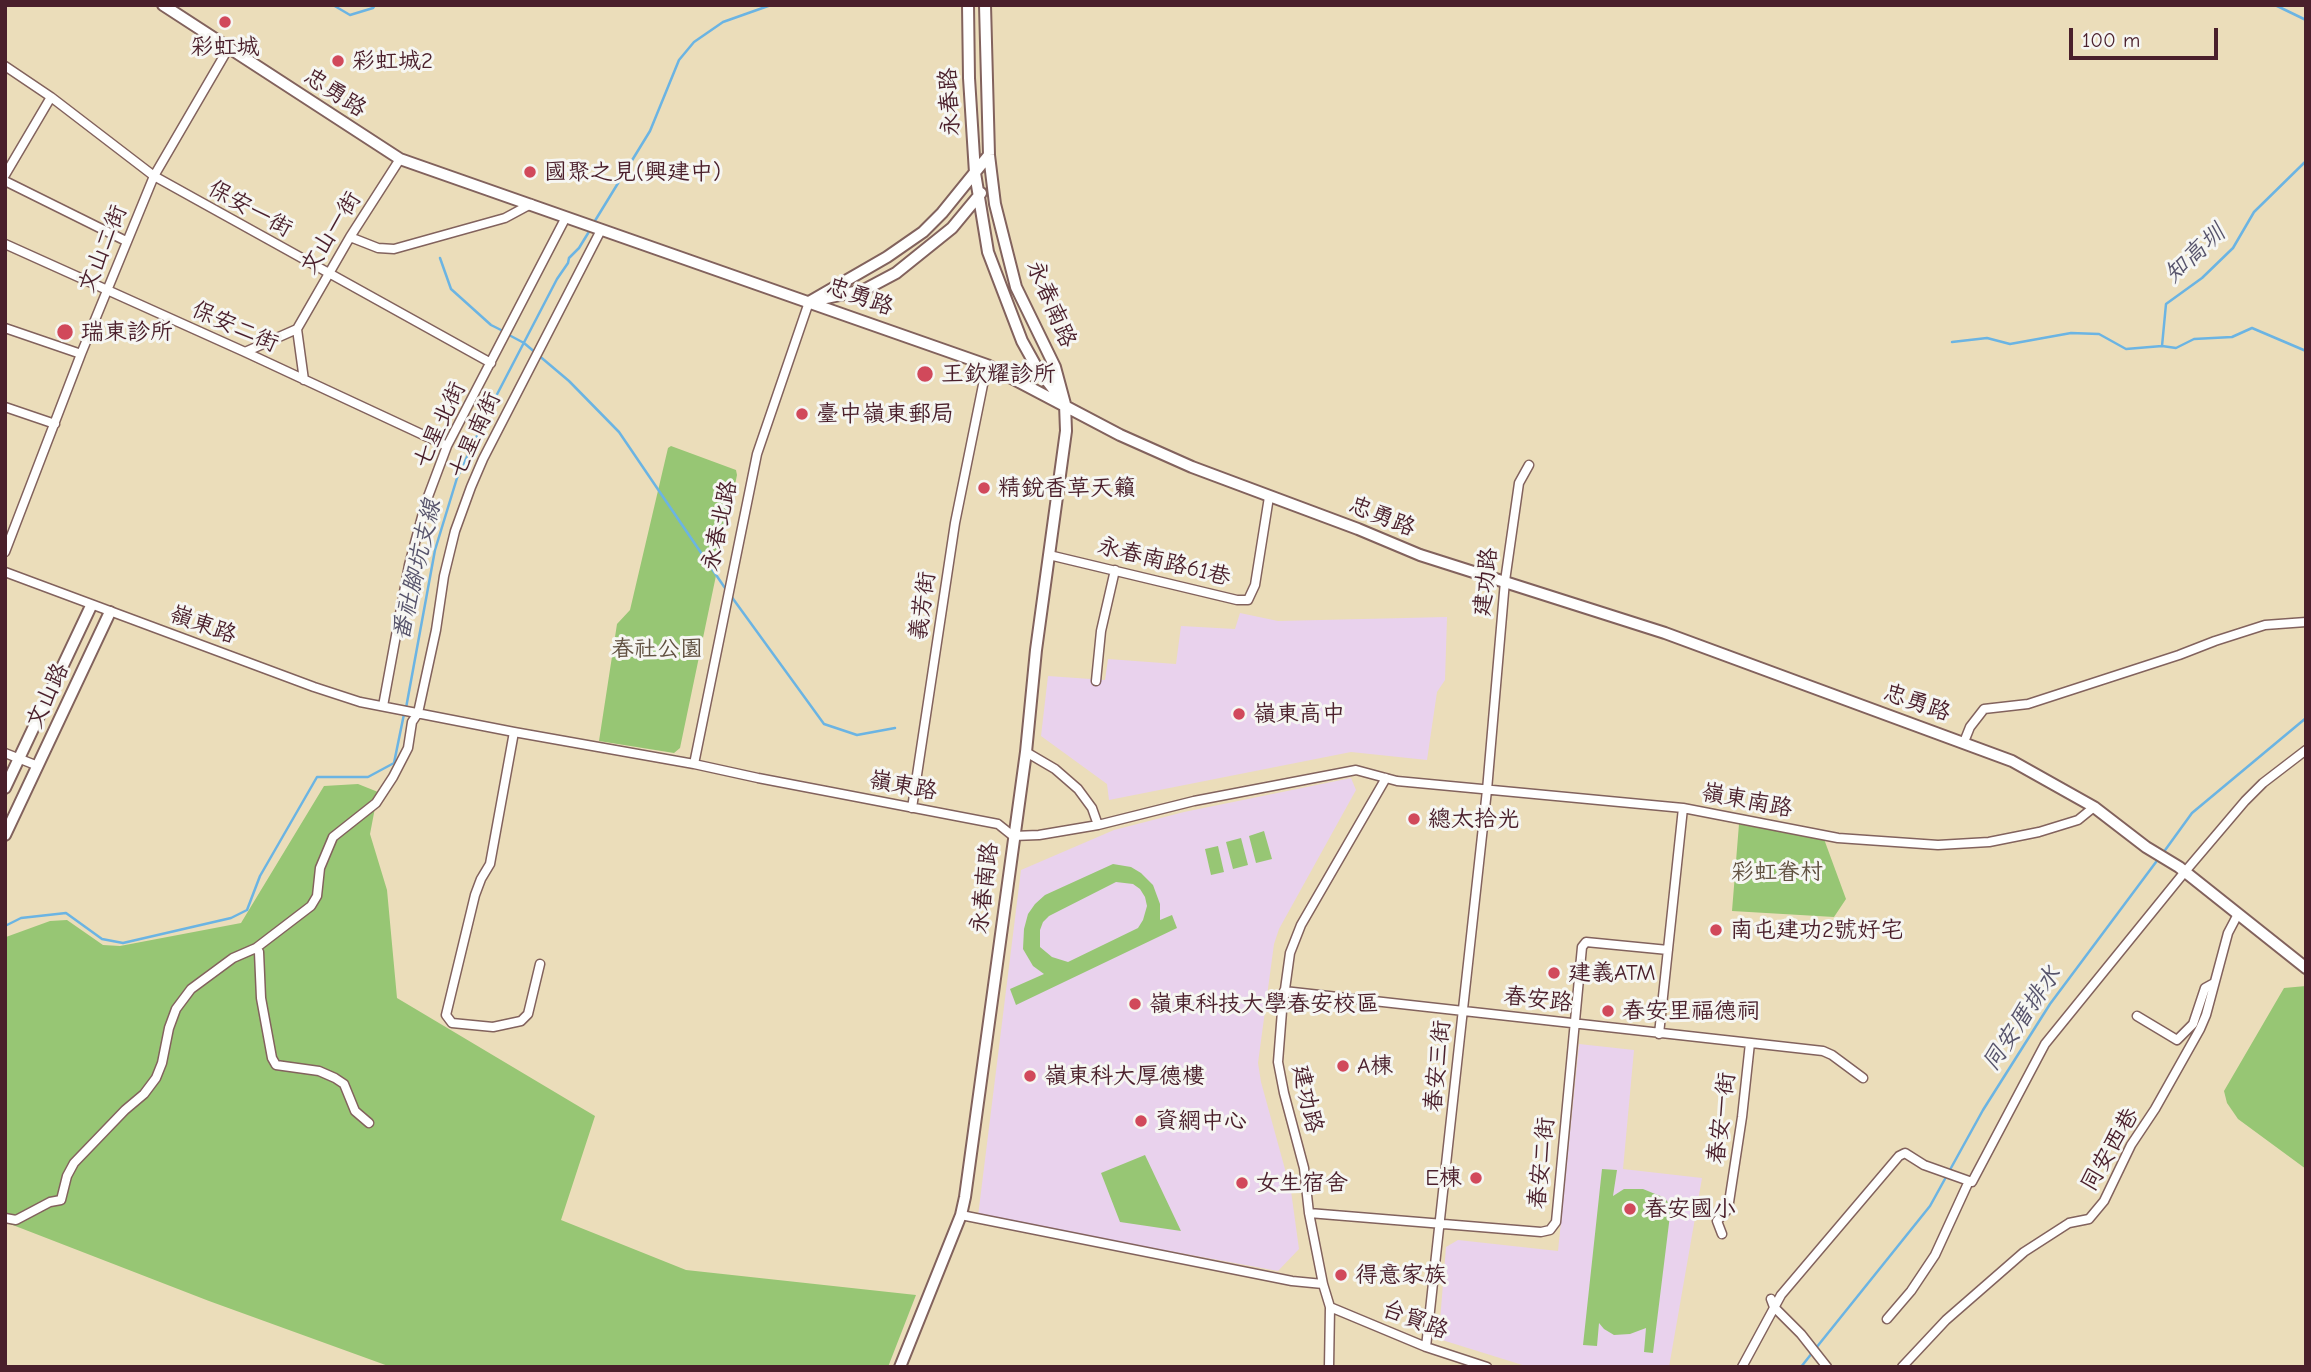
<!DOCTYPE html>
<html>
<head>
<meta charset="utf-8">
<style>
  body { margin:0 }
  #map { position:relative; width:2311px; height:1372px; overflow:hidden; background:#ebddba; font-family:"Comic Neue",sans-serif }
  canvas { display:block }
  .frame { position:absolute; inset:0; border:7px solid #4a1f2b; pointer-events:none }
  .scale { position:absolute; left:2069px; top:28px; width:149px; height:32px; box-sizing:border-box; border:4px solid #4a1f2b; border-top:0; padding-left:9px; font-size:21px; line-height:24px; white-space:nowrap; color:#4a1f2b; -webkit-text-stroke:5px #f6f6f2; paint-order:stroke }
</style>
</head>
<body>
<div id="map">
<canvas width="2311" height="1372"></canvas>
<div class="frame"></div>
<div class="scale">100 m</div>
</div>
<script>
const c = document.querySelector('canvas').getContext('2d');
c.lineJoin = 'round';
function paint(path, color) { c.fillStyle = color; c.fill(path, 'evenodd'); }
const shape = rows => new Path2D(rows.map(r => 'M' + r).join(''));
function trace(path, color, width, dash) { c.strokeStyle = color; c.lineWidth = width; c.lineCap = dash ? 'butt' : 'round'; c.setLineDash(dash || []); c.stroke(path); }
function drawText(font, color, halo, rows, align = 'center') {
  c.font = font + ' "Comic Neue","LXGW WenKai TC",sans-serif'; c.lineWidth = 6; c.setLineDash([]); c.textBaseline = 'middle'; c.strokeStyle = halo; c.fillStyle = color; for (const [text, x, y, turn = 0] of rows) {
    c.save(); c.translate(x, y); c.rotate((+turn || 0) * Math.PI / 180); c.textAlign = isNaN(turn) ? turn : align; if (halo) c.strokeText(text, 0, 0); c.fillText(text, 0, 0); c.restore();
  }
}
paint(shape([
  [1240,613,1278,621,1447,617,1445,680,1437,692,1427,760,1351,752,1109,800,1107,784,1041,736,1048,676,1105,680,1108,659,1176,664,1181,626,1235,629],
  [1351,778,1356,790,1279,929,1274,944,1258,1063,1261,1082,1291,1191,1299,1249,1278,1271,978,1216,1021,870,1114,830,1184,812],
  [1579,1044,1634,1050,1623,1169,1702,1178,1669,1367,1529,1367,1442,1340,1439,1333,1446,1247,1458,1240,1558,1251]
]), '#e9d2ed');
paint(shape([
  [671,446,736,470,737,475,680,748,674,753,599,741,617,624,630,610,668,448],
  [358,784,378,792,370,834,387,890,397,998,595,1116,561,1220,686,1270,916,1295,888,1367,391,1367,209,1301,5,1222,6,937,50,921,67,920,103,945,120,946,241,923,324,786],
  [1739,824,1824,839,1846,899,1834,917,1732,911],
  [1264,831,1272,859,1256,863,1249,836],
  [1241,838,1248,865,1233,869,1226,842],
  [1218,846,1224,872,1211,875,1205,849],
  [1113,864,1131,867,1141,873,1153,885,1160,904,1160,920,1172,915,1177,928,1016,1005,1010,989,1044,974,1033,966,1023,949,1024,929,1028,914,1035,904,1045,895],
  [1116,882,1133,884,1140,889,1145,897,1147,906,1143,920,1138,928,1068,962,1052,957,1040,947,1040,930,1043,922,1049,916],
  [2306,986,2306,1169,2238,1119,2227,1103,2224,1091,2284,988],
  [1145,1155,1181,1231,1120,1222,1101,1173],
  [1602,1169,1617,1170,1613,1196,1624,1189,1643,1189,1665,1198,1671,1207,1653,1353,1644,1352,1646,1328,1630,1334,1614,1335,1604,1329,1599,1323,1597,1346,1583,1345]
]), '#97c674');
trace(shape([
  [333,5,350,15,373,8,375,5],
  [2275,5,2306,20],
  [593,224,650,131,679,60,694,42,723,22,771,5],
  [440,258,451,289,491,325,503,331],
  [509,335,524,343,569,381,619,432,727,591],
  [1952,342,1987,338,2010,344,2071,333,2099,334,2126,349,2162,346,2166,304,2202,278,2233,248,2254,212,2306,161],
  [2162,346,2176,348,2194,339,2232,337,2252,328,2306,351],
  [731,596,824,724,857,735,895,728],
  [406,708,435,550,457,478,492,404,557,279,568,263,569,258,579,248,590,230],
  [2163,853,2192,813,2306,718],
  [5,926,21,918,66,913,102,939,123,943,231,918,247,910,260,876,317,777,368,777,394,763,404,714],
  [1816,1348,1930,1206,1983,1110,2050,1004,2159,858],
  [1801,1367,1812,1353]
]), '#6bb4e3', 2.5);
const street = shape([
  [5,66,51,97,154,176,491,363],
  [5,175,51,97],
  [5,181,126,241],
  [350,237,378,248,394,249,505,218,531,204],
  [5,244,245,352,447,446],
  [5,328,81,354],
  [297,329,350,237,400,159],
  [297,329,304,380],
  [245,352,297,329],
  [5,407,55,424],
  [5,552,81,354,154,176,228,49],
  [1049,555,1237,600,1248,600,1255,585,1269,497],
  [5,572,314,687,360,702,514,732,694,764,758,778,998,824,1013,836,1039,835,1098,825,1194,801,1356,770,1397,781,1683,808,1838,838,1938,845,1989,842,2039,832,2078,820,2094,807],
  [1096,681,1101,631,1115,570],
  [383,706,409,565,426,502,447,446,566,217],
  [514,732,490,864,481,879,475,895,446,1015,452,1023,493,1027,521,1021,528,1014,540,964],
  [1964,742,1970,727,1984,709,2028,704,2179,655,2215,641,2265,625,2306,622],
  [1026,752,1055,769,1078,789,1092,808,1098,825],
  [5,753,38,766],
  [694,764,757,454,809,302],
  [912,808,955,523,987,365],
  [256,948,311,906,317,896,320,868,333,837,376,803,393,777,408,748,412,722,418,713,436,630,444,576,455,531,471,487,483,459,601,230],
  [1284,991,1823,1051,1832,1055,1863,1078],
  [2137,1016,2177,1040,2193,1024,2205,988,2214,983],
  [1659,1034,1683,808],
  [1309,1213,1541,1232,1550,1230,1556,1222,1582,947,1586,942,1668,950],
  [961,1215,1292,1281,1323,1284],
  [5,1218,16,1220,50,1202,61,1200,67,1176,74,1163,125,1110,144,1094,156,1078,162,1063,169,1028,176,1009,191,989,233,958,256,948,259,952,261,998,272,1058,276,1065,319,1071,335,1078,344,1084,355,1111,369,1123],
  [1722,1234,1717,1221,1728,1209,1742,1117,1750,1043],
  [1771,1299,1774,1307,1801,1334,1827,1367],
  [1330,1307,1426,1347,1487,1367],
  [1887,1319,1911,1291,1935,1255,1969,1181,1972,1182,2045,1044,2183,874,2245,801,2263,783,2306,750],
  [1426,1347,1487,790,1505,581,1519,483,1529,465],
  [1329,1367,1330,1307,1323,1284,1309,1213,1304,1168,1284,1093,1278,1062,1282,1011,1290,953,1301,925,1386,778],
  [1742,1367,1781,1295,1899,1156,1905,1153,1924,1165,1969,1181],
  [1902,1367,1946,1320,2024,1252,2069,1223,2089,1219,2104,1201,2131,1145,2155,1109,2200,1029,2206,1015,2228,933,2238,914]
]);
const secondary = shape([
  [163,5,400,159,987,365,1120,435,1192,467,1358,529,1420,555,1665,633,2012,761,2094,807,2146,847,2179,867,2306,968],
  [968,5,969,78,975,173,988,252,1022,341,1037,368,1061,399],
  [821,299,864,290,896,273,952,228,981,193],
  [809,302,887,257,923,232,942,213,989,155],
  [5,788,91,606],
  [5,835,110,612],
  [900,1367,961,1215,965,1197,1026,752,1036,650,1066,431,1065,404,1055,367,1016,287,995,204,989,155,985,5]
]);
trace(street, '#82625d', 11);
trace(secondary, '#82625d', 14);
trace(street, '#fff', 8);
trace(secondary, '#fff', 10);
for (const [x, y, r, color] of [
  [225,22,7,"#d1495b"],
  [338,61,7,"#d1495b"],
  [530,172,7,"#d1495b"],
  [65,332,9,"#d1495b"],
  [925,374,9,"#d1495b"],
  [802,414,7,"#d1495b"],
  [984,488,7,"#d1495b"],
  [1239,714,7,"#d1495b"],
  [1414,819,7,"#d1495b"],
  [1716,930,7,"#d1495b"],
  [1554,973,7,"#d1495b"],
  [1135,1004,7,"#d1495b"],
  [1608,1011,7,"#d1495b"],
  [1343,1066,7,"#d1495b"],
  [1030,1076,7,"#d1495b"],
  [1141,1121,7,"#d1495b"],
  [1476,1178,7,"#d1495b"],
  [1242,1183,7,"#d1495b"],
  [1630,1209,7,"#d1495b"],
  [1341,1275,7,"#d1495b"]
]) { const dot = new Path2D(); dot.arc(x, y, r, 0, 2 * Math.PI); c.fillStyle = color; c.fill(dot); trace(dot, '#f6f6f2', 2.5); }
drawText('23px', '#4a1f2b', '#f6f6f2', [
  ["彩虹城",225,47,"center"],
  ["彩虹城2",352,61],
  ["國聚之見(興建中)",544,172],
  ["瑞東診所",81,332],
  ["王欽耀診所",941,374],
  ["臺中嶺東郵局",816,414],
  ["精銳香草天籟",998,488],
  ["嶺東高中",1253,714],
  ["總太拾光",1428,819],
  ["南屯建功2號好宅",1730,930],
  ["建義ATM",1568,973],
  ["嶺東科技大學春安校區",1149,1004],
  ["春安里福德祠",1622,1011],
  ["A棟",1357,1066],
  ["嶺東科大厚德樓",1044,1076],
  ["資網中心",1155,1121],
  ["E棟",1462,1178,"right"],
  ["女生宿舍",1256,1183],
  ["春安國小",1644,1209],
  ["得意家族",1355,1275]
], 'left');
drawText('23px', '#4a1f2b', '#f6f6f2', [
  ["忠勇路",335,93,33],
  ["永春路",950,102,-93],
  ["保安一街",250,209,29],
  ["文山一街",331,233,-58],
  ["文山二街",103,249,-68],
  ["忠勇路",860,297,20],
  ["永春南路",1051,304,67],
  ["保安二街",235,327,24],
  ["七星北街",440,425,-65],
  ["七星南街",475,435,-65],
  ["忠勇路",1382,517,22],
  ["永春北路",720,526,-78],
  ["永春南路61巷",1164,562,14],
  ["建功路",1486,582,-84],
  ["義芳街",923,606,-82],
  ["嶺東路",203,625,20],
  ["文山路",48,696,-65],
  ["忠勇路",1917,703,19],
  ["嶺東路",903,786,11],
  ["嶺東南路",1747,801,11],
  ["永春南路",985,888,-83],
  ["春安路",1538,1000,6],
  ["春安三街",1438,1066,-84],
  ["建功路",1307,1099,77],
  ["春安一街",1722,1118,-83],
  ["同安西巷",2110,1150,-60],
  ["春安二街",1542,1163,-84],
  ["台貿路",1415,1320,21]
]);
drawText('23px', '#615141', '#f6f6f2', [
  ["春社公園",657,649],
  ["彩虹眷村",1777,872]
]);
drawText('italic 24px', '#56536b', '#f6f6f2', [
  ["知高圳",2195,254,-43],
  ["番社腳坑支線",417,570,-77],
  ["同安厝排水",2022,1019,-56]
]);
</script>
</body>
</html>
